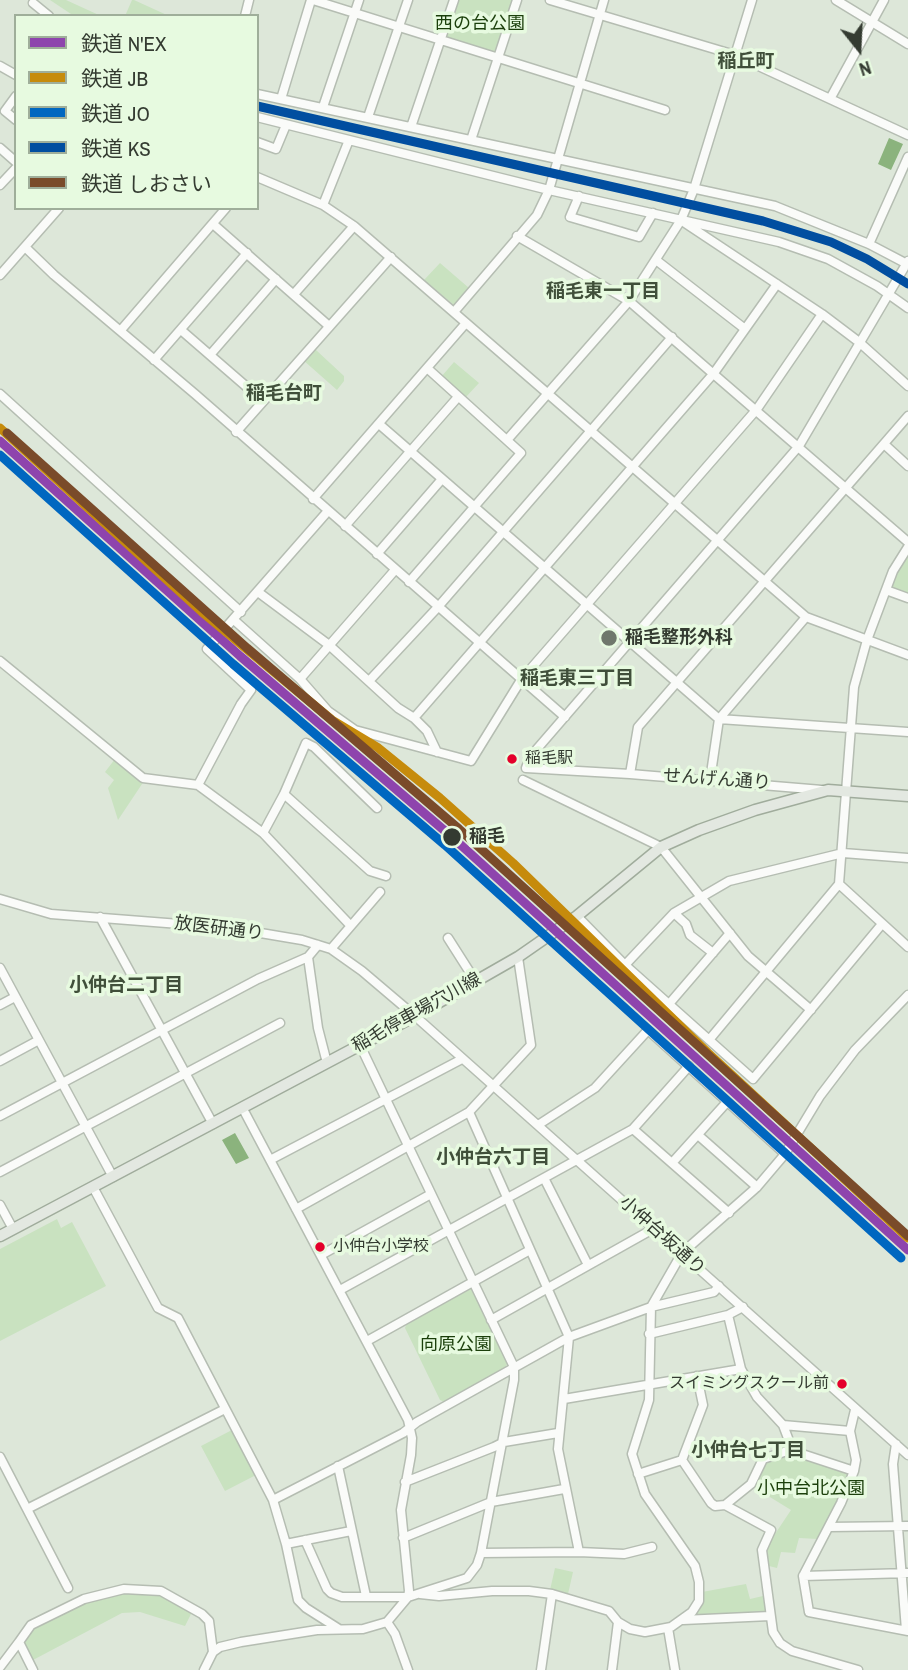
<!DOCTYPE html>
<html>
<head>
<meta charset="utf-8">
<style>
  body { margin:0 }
  #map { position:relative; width:908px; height:1670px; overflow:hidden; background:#dde7d9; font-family:"Archivo Narrow","Noto Sans JP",sans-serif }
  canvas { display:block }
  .legend { position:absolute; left:14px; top:14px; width:245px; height:196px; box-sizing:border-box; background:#e7fae0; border:2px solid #9fae9a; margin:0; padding:9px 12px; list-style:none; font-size:21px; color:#343b31 }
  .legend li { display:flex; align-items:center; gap:14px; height:35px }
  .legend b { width:35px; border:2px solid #9fae9a }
  .north { position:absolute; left:824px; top:14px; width:70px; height:70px; -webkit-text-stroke:5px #e7fae0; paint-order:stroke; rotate:162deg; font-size:19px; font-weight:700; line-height:28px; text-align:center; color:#343b31 }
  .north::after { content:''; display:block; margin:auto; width:24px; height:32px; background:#343b31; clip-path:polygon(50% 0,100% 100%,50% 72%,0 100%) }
</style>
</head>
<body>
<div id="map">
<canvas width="908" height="1670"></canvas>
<ul class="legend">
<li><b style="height:9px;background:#8e44ad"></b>鉄道 N'EX</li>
<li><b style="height:9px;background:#c68b0c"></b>鉄道 JB</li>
<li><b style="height:9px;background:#0067c0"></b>鉄道 JO</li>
<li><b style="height:9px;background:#014ea0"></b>鉄道 KS</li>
<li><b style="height:9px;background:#7a4b2a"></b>鉄道 しおさい</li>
</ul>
<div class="north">N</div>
</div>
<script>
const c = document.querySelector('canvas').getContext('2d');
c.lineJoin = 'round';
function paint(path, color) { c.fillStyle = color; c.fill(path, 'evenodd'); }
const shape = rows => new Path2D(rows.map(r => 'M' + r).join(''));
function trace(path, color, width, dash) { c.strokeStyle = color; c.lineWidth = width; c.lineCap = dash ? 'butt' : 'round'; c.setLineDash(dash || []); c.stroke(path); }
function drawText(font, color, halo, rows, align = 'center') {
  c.font = font + ' "Archivo Narrow","Noto Sans JP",sans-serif'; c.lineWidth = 7; c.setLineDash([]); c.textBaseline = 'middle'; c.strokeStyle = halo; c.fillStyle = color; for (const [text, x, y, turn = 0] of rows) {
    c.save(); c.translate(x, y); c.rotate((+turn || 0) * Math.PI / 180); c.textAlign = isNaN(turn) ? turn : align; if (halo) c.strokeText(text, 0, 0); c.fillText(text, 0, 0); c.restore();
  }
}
paint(shape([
  [50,0,66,0,101,16,74,16],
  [132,0,134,0,169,16,125,16],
  [457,0,513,0,496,51,492,54,448,41,445,36],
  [440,263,469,288,454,305,424,280],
  [316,350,344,376,344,381,337,390,303,360,311,351],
  [454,362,479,383,465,398,441,377],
  [908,552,908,595,892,590,891,586],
  [115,759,144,781,118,820,108,788,114,780,105,772],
  [57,1219,61,1228,72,1222,106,1286,0,1341,0,1249],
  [468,1288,474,1290,508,1362,505,1368,444,1402,440,1400,405,1328,407,1323],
  [232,1430,256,1475,225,1491,201,1446],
  [789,1452,848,1470,850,1474,818,1539,799,1538,795,1553,781,1552,777,1568,765,1565,765,1549,791,1510,752,1486,764,1460],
  [555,1568,573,1572,568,1594,550,1590],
  [746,1584,750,1599,763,1596,766,1613,697,1619,694,1616,700,1605,702,1592],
  [123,1592,160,1594,188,1608,191,1614,185,1626,140,1612,122,1613,33,1660,24,1642,33,1628,77,1605]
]), '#c9e2c0');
paint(shape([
  [889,138,903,144,891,170,878,164],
  [235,1133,249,1158,236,1164,222,1140]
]), '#8bb37d');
const minor = shape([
  [313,0,665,110],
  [550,0,735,55,908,135],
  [836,0,908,44],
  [33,3,49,16],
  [245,16,249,0],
  [0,66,16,75],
  [257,94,775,206,869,244,907,264],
  [16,96,5,111,16,120],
  [281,99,311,0],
  [830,99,884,0],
  [323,107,359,0],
  [257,117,549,190,779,242,828,259,877,286,908,308],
  [368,117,408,0],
  [411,127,454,0],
  [471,140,517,0],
  [257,142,276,149,286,125],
  [0,148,16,162],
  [257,177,323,205,354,226,806,617,908,655],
  [0,185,16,168],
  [579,196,570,217,639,237,653,213],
  [323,205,349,140],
  [685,223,822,314,859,342,908,386],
  [213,224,329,326],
  [517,236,629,301,908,542],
  [869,244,908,157],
  [25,247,54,275,195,394,565,717],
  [656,260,745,329],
  [0,275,59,208],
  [294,294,354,226],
  [454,312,537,215,549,190,604,0],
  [121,330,226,208],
  [181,330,263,401],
  [210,355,276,279],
  [154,360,247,253],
  [0,394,241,612],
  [379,424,719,719,908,732],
  [236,432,391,257],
  [507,440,629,301,681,220,694,189,752,0],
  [884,444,908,466],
  [313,499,466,323],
  [328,511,207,649,251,690,241,704,198,785,263,833,350,925],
  [345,526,458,397],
  [377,554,442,479],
  [409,582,521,453,427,368],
  [886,590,908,598],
  [258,592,329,645,398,708,414,718,427,731,437,752],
  [234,620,300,679,328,711,355,730,471,761,521,680,757,409,822,314],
  [0,661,143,778,198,785],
  [300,679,395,570],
  [369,681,438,607,672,337],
  [414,718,714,373,777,284],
  [630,774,638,727,908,416],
  [523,780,661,847,748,956,811,1010],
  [710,780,719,719,806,617],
  [822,790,630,774,526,768,530,757,799,446,908,261],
  [284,794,306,743,314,747,377,808],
  [263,833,284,794,370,871,386,876],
  [839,884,908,947],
  [0,899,51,914,231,928,302,940,331,949,362,971,415,1016,908,1455],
  [674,913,686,924,690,935,713,953],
  [577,916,625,965,753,1079,882,924],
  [100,917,213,1124],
  [448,938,476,982],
  [331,949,380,892],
  [308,957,318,1028,327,1063],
  [625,965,674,913,729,881,843,853,908,858],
  [0,968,113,1177],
  [669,1004,730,933],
  [0,1005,15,997],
  [709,1040,839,884,854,687,867,640,893,571,908,547],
  [0,1061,39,1040],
  [469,1112,569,1337,558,1449,579,1552],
  [0,1116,258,979,308,957,318,945],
  [538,1125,595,1088,648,1030,785,1154],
  [633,1129,729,1213],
  [698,1135,757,1187],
  [270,1160,462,1059],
  [672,1163,727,1102],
  [0,1172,280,1023],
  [544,1178,588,1265],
  [93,1187,158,1308,178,1318,273,1500,286,1544,298,1600,306,1608,339,1629],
  [0,1205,13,1229],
  [296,1209,469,1112,531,1045,518,957],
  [321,1255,431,1194],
  [340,1290,633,1129,689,1066],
  [491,1320,653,1229],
  [649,1334,728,1315],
  [367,1341,530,1250],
  [564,1399,741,1369],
  [855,1410,850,1431,856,1460,854,1471,841,1503,803,1576,809,1612,908,1631],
  [783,1425,850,1431],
  [896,1444,893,1464,906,1630],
  [790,1450,854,1471],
  [0,1457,68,1588],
  [682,1460,703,1405,697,1376],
  [338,1466,366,1596],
  [638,1474,682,1460,711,1503,715,1506,725,1505,771,1530,762,1550,773,1632,780,1643,792,1651,858,1670],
  [405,1482,494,1447,504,1442,558,1433],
  [273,1500,403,1433,417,1422,569,1337,651,1307,714,1292,719,1286],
  [725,1505,751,1484,763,1459,790,1450,791,1446,783,1425,757,1397,741,1369,728,1315,743,1307],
  [27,1509,225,1409],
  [829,1527,908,1526],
  [403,1538,491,1502,564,1489],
  [305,1540,327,1589,331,1593,342,1597,408,1597,467,1578,477,1565,481,1553,514,1380,514,1367,360,1045],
  [286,1544,351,1531],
  [481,1553,579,1552,624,1554,652,1547],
  [803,1576,908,1573],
  [420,1594,439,1596,492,1591,529,1591,552,1594,609,1611,618,1622,630,1629,645,1632,671,1627,692,1612,699,1601,699,1582,695,1566,645,1494,632,1454,649,1400,651,1307,682,1253,757,1187,785,1154,820,1096,855,1050,908,995],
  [683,1620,770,1616],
  [387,1622,395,1634,408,1670],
  [668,1628,675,1670],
  [19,1642,31,1625,84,1599,124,1589,161,1591,202,1614,209,1621,213,1652],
  [0,1667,19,1642,33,1670],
  [204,1670,213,1652,220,1647,241,1642,317,1630,363,1629,387,1622,408,1597,409,1591,401,1510,411,1455,412,1438,408,1420,243,1109],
  [541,1670,552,1594],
  [612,1670,618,1622]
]);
const major = shape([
  [0,1236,415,1016,518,957,577,916,661,847,699,830,755,810,828,790,908,796]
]);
trace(minor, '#b5bdb2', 11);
trace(major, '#a0ac9c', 13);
trace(minor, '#fafbf9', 8);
trace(major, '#e3e8e1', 10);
trace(shape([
  [0,441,240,656,452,837,908,1250]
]), '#8e44ad', 9);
trace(shape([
  [0,428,202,612,332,720,377,747,440,798,513,863,708,1053,908,1238]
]), '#c68b0c', 9);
trace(shape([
  [0,455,233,664,445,845,901,1258]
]), '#0067c0', 9);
trace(shape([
  [257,106,763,221,831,242,867,259,908,284]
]), '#014ea0', 9);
trace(shape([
  [7,433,247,648,459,829,908,1236]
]), '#7a4b2a', 9);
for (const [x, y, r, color] of [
  [609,638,9,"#6f776c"],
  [512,759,6,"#e4002b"],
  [452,837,10,"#343b31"],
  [320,1247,6,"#e4002b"],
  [842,1384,6,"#e4002b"]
]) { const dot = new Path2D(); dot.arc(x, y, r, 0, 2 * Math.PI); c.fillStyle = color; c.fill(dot); trace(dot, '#e7fae0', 2.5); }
drawText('16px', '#343b31', '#e7fae0', [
  ["稲毛駅",525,759],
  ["小仲台小学校",333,1247],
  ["スイミングスクール前",829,1384,"right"]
], 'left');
drawText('18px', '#1b3f0b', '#e7fae0', [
  ["西の台公園",480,24],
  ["向原公園",456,1345],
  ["小中台北公園",811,1489]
]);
drawText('bold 18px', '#343b31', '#e7fae0', [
  ["稲毛整形外科",625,638]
], 'left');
drawText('18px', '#343b31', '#e7fae0', [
  ["せんげん通り",717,780,4],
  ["放医研通り",219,929,7],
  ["稲毛停車場穴川線",417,1013,-29],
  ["小仲台坂通り",662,1236,42]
]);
drawText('bold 18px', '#343b31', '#e7fae0', [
  ["稲毛",469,837]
], 'left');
drawText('bold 19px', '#404f3a', '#e7fae0', [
  ["稲丘町",746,62],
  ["稲毛東一丁目",603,292],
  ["稲毛台町",284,394],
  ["稲毛東三丁目",577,679],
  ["小仲台二丁目",126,986],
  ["小仲台六丁目",493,1158],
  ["小仲台七丁目",748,1451]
]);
</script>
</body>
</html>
